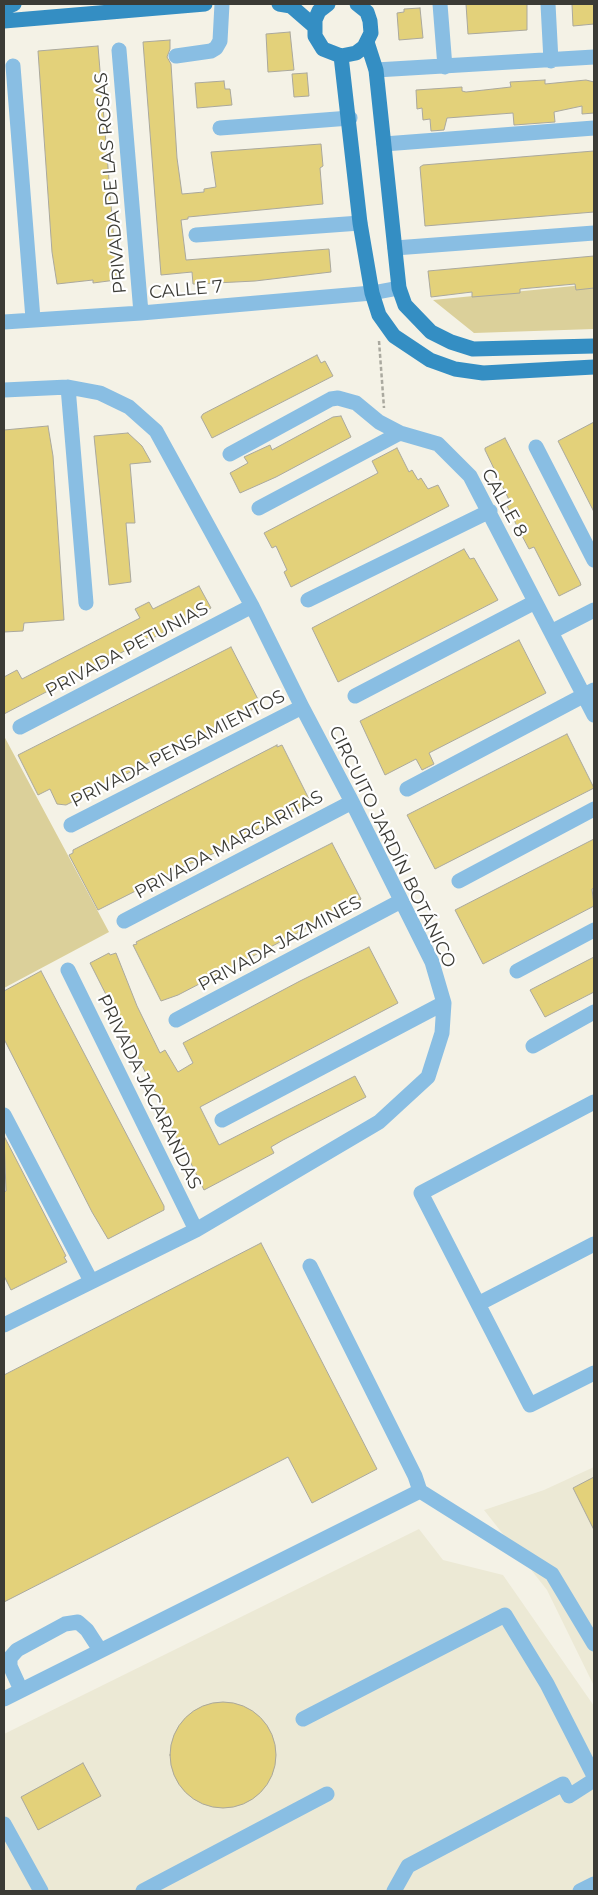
<!DOCTYPE html>
<html>
<head>
<meta charset="utf-8">
<style>
  body { margin:0 }
  #map { position:relative; width:598px; height:1895px; overflow:hidden; background:#f4f2e6; font-family:Montserrat,sans-serif }
  canvas { display:block }
  .frame { position:absolute; inset:0; border:5px solid #3b3b36; pointer-events:none }
</style>
</head>
<body>
<div id="map">
<canvas width="598" height="1895"></canvas>
<div class="frame"></div>
</div>
<script>
const c = document.querySelector('canvas').getContext('2d');
c.lineJoin = 'round';
function paint(path, color) { c.fillStyle = color; c.fill(path, 'evenodd'); }
const shape = rows => new Path2D(rows.map(r => 'M' + r).join(''));
function trace(path, color, width, dash) { c.strokeStyle = color; c.lineWidth = width; c.lineCap = dash ? 'butt' : 'round'; c.setLineDash(dash || []); c.stroke(path); }
function drawText(font, color, halo, rows, align = 'center') {
  c.font = font + ' Montserrat,sans-serif'; c.lineWidth = 4.5; c.setLineDash([]); c.textBaseline = 'middle'; c.strokeStyle = halo; c.fillStyle = color; for (const [text, x, y, turn = 0] of rows) {
    c.save(); c.translate(x, y); c.rotate((+turn || 0) * Math.PI / 180); c.textAlign = isNaN(turn) ? turn : align; if (halo) c.strokeText(text, 0, 0); c.fillText(text, 0, 0); c.restore();
  }
}
paint(shape([
  [594,1467,594,1686,547,1590,484,1510,544,1490],
  [419,1529,443,1560,503,1575,594,1706,594,1891,4,1891,4,1734]
]), '#ece9d5');
paint(shape([
  [594,284,594,329,474,333,433,300],
  [4,736,109,932,4,988]
]), '#dbd09a');
const building = shape([
  [466,4,527,4,527,30,468,34,466,4],
  [572,4,594,4,594,24,573,26,572,4],
  [420,8,423,38,399,40,397,13,404,12,404,9,420,8],
  [290,32,294,70,268,72,266,34,290,32],
  [170,40,170,49,167,57,171,64,177,158,182,194,204,192,204,189,216,187,211,152,321,144,323,166,320,168,323,204,188,217,188,219,181,220,186,260,329,249,331,272,255,281,196,284,193,284,192,272,161,275,143,42,170,40],
  [98,46,117,277,116,280,93,283,93,280,57,284,52,252,38,51,98,46],
  [307,73,309,96,294,97,292,74,307,73],
  [545,80,545,84,586,80,594,82,594,113,582,114,582,106,554,112,555,122,514,125,513,113,447,118,444,130,431,131,430,119,423,120,422,108,417,109,416,90,462,87,462,91,466,92,511,87,510,82,545,80],
  [224,81,225,89,230,89,232,105,197,108,195,83,224,81],
  [594,151,594,212,425,226,420,167,423,165,594,151],
  [594,256,594,288,576,290,575,284,520,289,520,293,472,297,472,292,431,297,428,271,594,256],
  [317,355,321,363,325,361,333,376,212,438,201,417,203,414,317,355],
  [341,416,351,437,276,477,240,493,230,473,248,463,244,457,270,445,272,450,333,417,341,416],
  [594,422,594,512,558,441,594,422],
  [48,426,53,456,64,620,24,623,23,631,4,632,4,430,48,426],
  [128,433,142,446,151,462,130,464,135,523,126,523,131,582,109,585,94,436,128,433],
  [505,438,580,582,581,585,559,596,534,547,529,549,520,532,507,506,511,504,485,450,485,448,505,438],
  [397,448,409,472,412,470,418,480,421,478,428,489,438,485,449,506,291,587,284,572,287,570,276,546,272,548,264,533,378,473,372,461,397,448],
  [464,549,470,559,474,558,498,600,338,682,312,628,464,549],
  [199,586,211,608,151,639,147,638,136,645,4,714,4,677,17,670,22,679,140,618,135,609,149,602,153,609,199,586],
  [519,640,546,693,429,753,434,764,422,770,416,759,385,775,360,721,519,640],
  [231,647,261,705,66,805,57,804,50,789,38,795,18,755,231,647],
  [567,734,594,788,435,869,407,815,567,734],
  [277,745,277,747,282,745,311,803,261,827,228,846,228,847,187,865,98,910,69,855,73,853,73,850,277,745],
  [594,839,594,888,592,889,594,906,483,964,455,910,594,839],
  [332,843,361,899,357,902,178,995,161,1001,133,945,137,944,136,942,332,843],
  [369,947,398,1003,200,1107,219,1145,355,1076,366,1097,283,1140,271,1147,274,1153,204,1190,181,1143,179,1144,162,1105,90,963,109,953,110,955,116,953,137,1006,160,1053,165,1050,178,1072,193,1063,183,1043,300,981,369,947],
  [594,957,594,992,545,1017,530,990,594,957],
  [41,971,164,1206,164,1210,108,1239,92,1212,4,1039,4,991,41,971],
  [4,1136,66,1256,64,1257,67,1262,11,1290,4,1276,4,1192,6,1191,4,1136],
  [261,1243,377,1469,312,1503,288,1457,4,1602,4,1375,261,1243],
  [594,1477,594,1530,573,1488,594,1477],
  '170 1755a53 53 0 1 1 106 0a53 53 0 1 1-106 0Z',
  [83,1763,101,1796,38,1830,21,1797,83,1763]
]);
paint(building, '#e3d17a');
trace(building, '#aaa89d', 1);
trace(shape([
  [379,341,384,408]
]), '#aaa99f', 2.5, [4, 2.5]);
trace(shape([
  [440,4,445,67],
  [548,4,551,61],
  [119,50,141,313],
  [176,56,211,51,216,48,220,41,222,4],
  [13,66,33,319],
  [376,70,594,57],
  [220,128,350,118],
  [384,144,594,128],
  [196,235,360,223],
  [395,248,594,233],
  [4,322,141,313,372,293,399,288],
  [68,387,86,603],
  [4,390,68,387,100,393,129,407,156,431,252,606,302,707,352,802,432,962,444,1003,442,1033,428,1077,379,1122,196,1230,4,1325],
  [536,447,594,560],
  [230,454,331,399,338,398,356,403,379,422,400,433,438,444,470,476,594,715],
  [259,508,400,433],
  [308,600,490,511],
  [551,632,594,610],
  [355,696,535,602],
  [20,727,252,606],
  [407,789,594,690],
  [71,825,302,707],
  [459,881,594,809],
  [124,921,352,802],
  [68,970,196,1230],
  [517,971,594,930],
  [176,1020,401,901],
  [533,1046,594,1012],
  [594,1102,421,1193,530,1405,594,1373],
  [4,1115,91,1281],
  [222,1120,444,1003],
  [478,1304,594,1244],
  [420,1491,552,1574,594,1644],
  [21,1690,10,1666,10,1658,17,1650,65,1624,78,1622,87,1630,100,1650],
  [4,1699,420,1491,415,1476,310,1266],
  [303,1719,505,1615,547,1684,594,1776],
  [4,1824,41,1891],
  [143,1891,327,1794],
  [394,1891,408,1866,563,1784,569,1796,594,1780],
  [580,1891,594,1884]
]), '#89bee3', 15);
trace(shape([
  [279,4,291,6,314,26],
  [328,4,319,11,315,20,315,36,323,49,341,56,356,53,364,47,371,33,370,21,367,12,357,4],
  [4,8,14,4],
  [4,21,205,4],
  [367,42,376,70,399,288,405,305,431,332,451,342,473,349,594,346],
  [341,56,360,223,372,293,379,315,394,336,430,360,455,369,483,373,594,367]
]), '#348ec3', 15);
drawText('18px', '#3b3b36', '#fff', [
  ["PRIVADA DE LAS ROSAS",111,183,-95],
  ["CALLE 7",186,290,-5],
  ["CALLE 8",504,503,61],
  ["PRIVADA PETUNIAS",127,650,-28],
  ["PRIVADA PENSAMIENTOS",178,749,-27],
  ["PRIVADA MARGARITAS",229,845,-28],
  ["CIRCUITO JARDÍN BOTÁNICO",392,847,64],
  ["PRIVADA JAZMINES",280,944,-28],
  ["PRIVADA JACARANDAS",149,1092,64]
]);
</script>
</body>
</html>
